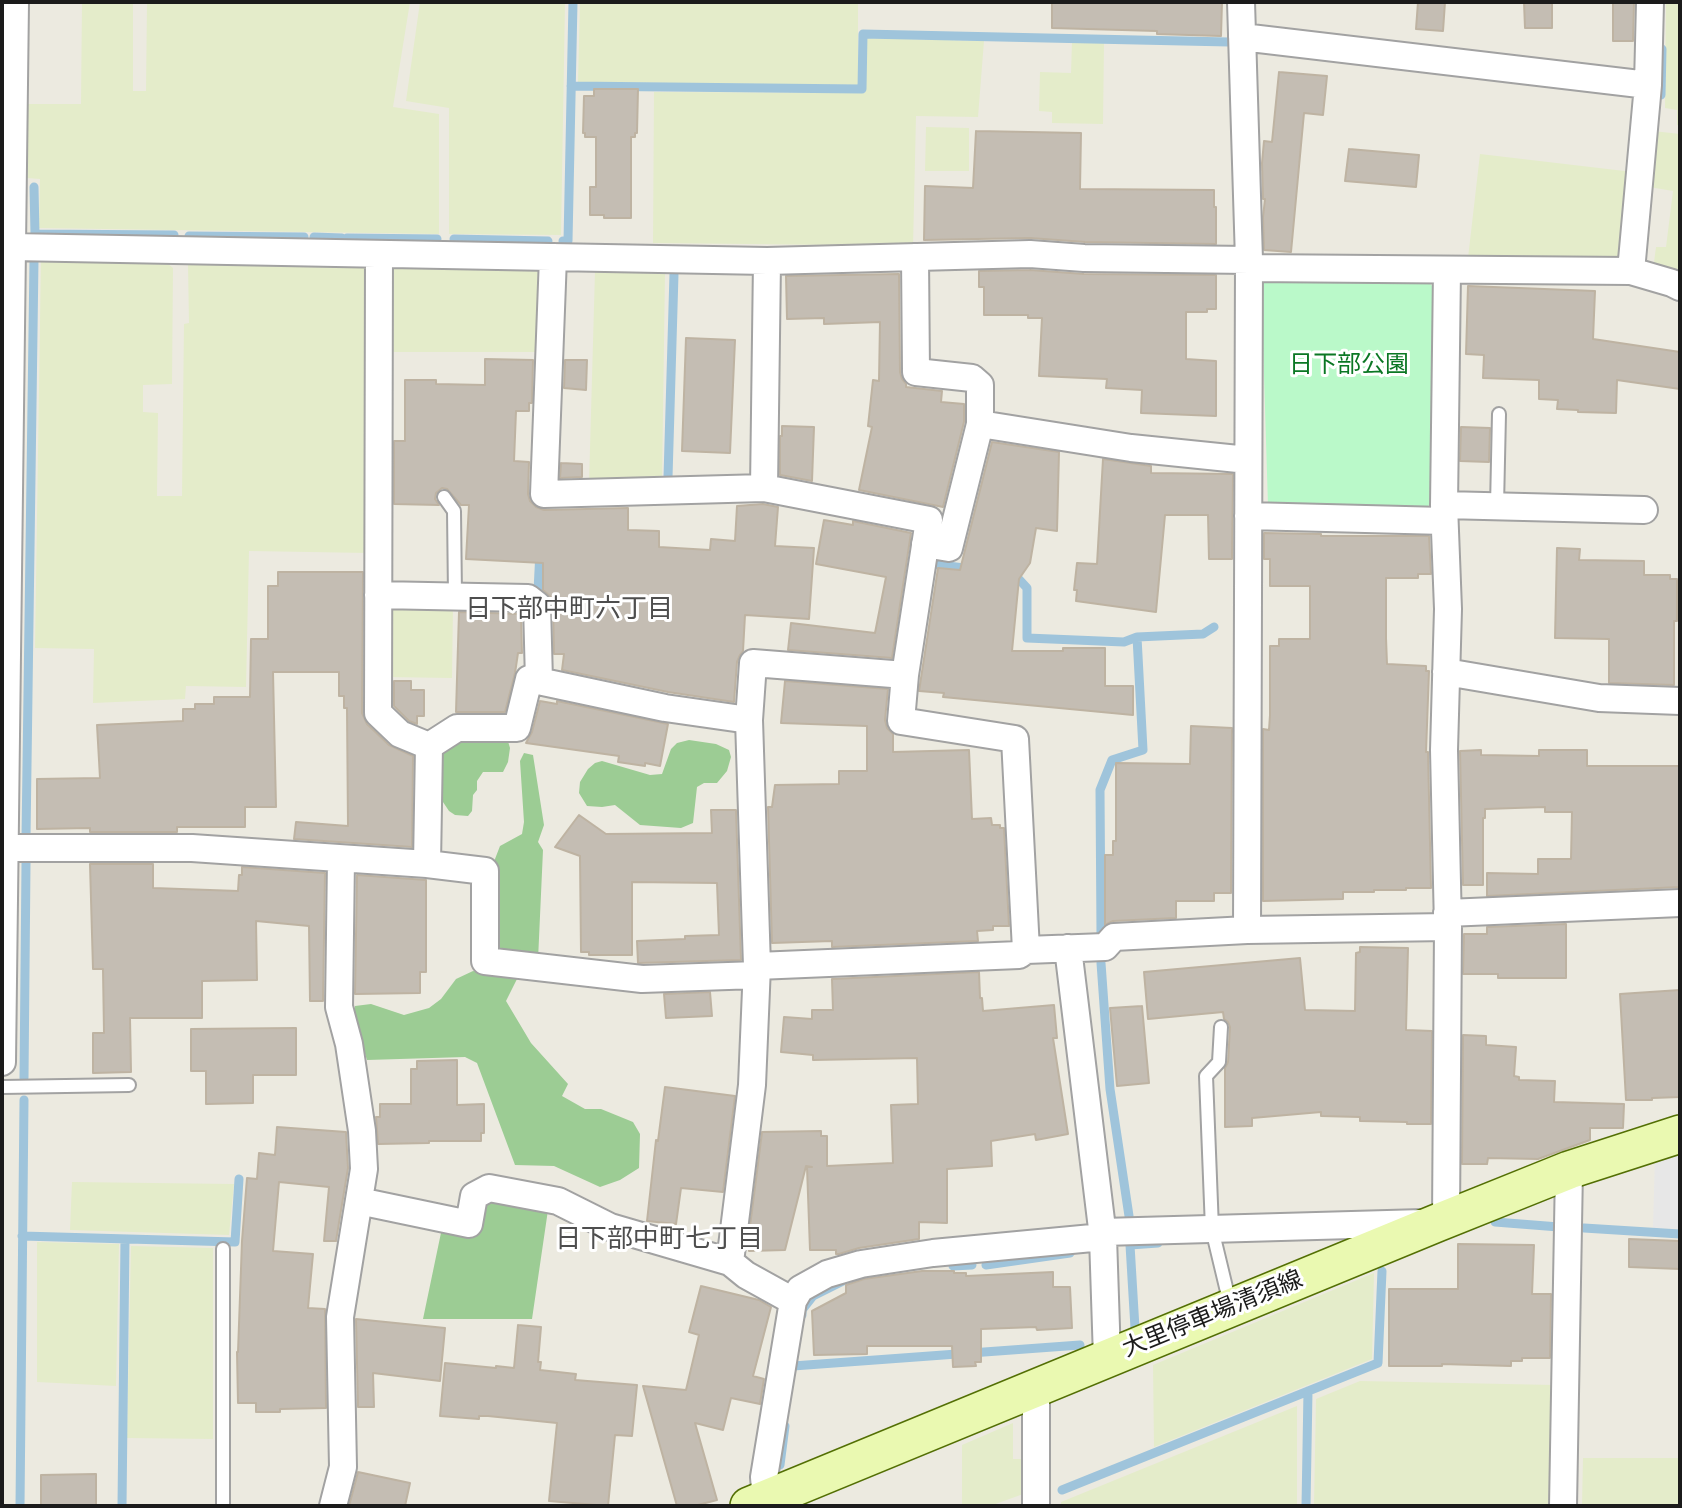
<!DOCTYPE html>
<html>
<head>
<meta charset="utf-8">
<style>
  body { margin:0 }
  #map { position:relative; width:1682px; height:1508px; overflow:hidden; background:#eceae0; font-family:"DejaVu Sans",sans-serif }
  canvas { display:block }
  .frame { position:absolute; inset:0; border:4px solid #1b1b1b; pointer-events:none }
</style>
</head>
<body>
<div id="map">
<canvas width="1682" height="1508"></canvas>
<div class="frame"></div>
</div>
<script>
const c = document.querySelector('canvas').getContext('2d');
c.lineJoin = 'round';
function paint(path, color) { c.fillStyle = color; c.fill(path, 'evenodd'); }
const shape = rows => new Path2D(rows.map(r => 'M' + r).join(''));
function trace(path, color, width, dash) { c.strokeStyle = color; c.lineWidth = width; c.lineCap = dash ? 'butt' : 'round'; c.setLineDash(dash || []); c.stroke(path); }
function drawText(font, color, halo, rows, align = 'center') {
  c.font = font + ' "DejaVu Sans","Noto Sans JP",sans-serif'; c.lineWidth = 6; c.setLineDash([]); c.textBaseline = 'middle'; c.strokeStyle = halo; c.fillStyle = color; for (const [text, x, y, turn = 0] of rows) {
    c.save(); c.translate(x, y); c.rotate((+turn || 0) * Math.PI / 180); c.textAlign = isNaN(turn) ? turn : align; if (halo) c.strokeText(text, 0, 0); c.fillText(text, 0, 0); c.restore();
  }
}
paint(shape([
  [82,2,133,2,133,91,146,91,147,2,410,2,393,107,439,114,439,234,39,228,40,179,27,178,28,104,81,104],
  [420,2,565,2,561,235,449,234,449,108,406,101],
  [580,2,858,2,858,85,578,82],
  [1666,2,1680,2,1680,126,1677,125,1677,110,1665,108],
  [867,38,984,41,978,117,916,116,913,247,840,248,840,245,653,243,654,92,865,93],
  [1072,42,1104,43,1103,124,1052,123,1052,112,1039,111,1040,72,1071,73],
  [926,127,969,128,969,171,925,171],
  [1653,131,1680,134,1680,276,1653,270,1656,247,1666,247,1673,191,1649,187],
  [1480,154,1633,172,1622,261,1468,258],
  [41,257,163,260,173,268,172,384,143,385,143,412,158,413,157,496,182,496,184,324,189,323,188,265,371,265,369,553,249,551,246,687,186,686,185,699,93,703,94,649,35,648],
  [385,267,540,270,540,352,386,352],
  [595,271,665,272,662,482,589,484],
  [386,606,453,606,452,678,385,677],
  [72,1182,234,1184,229,1235,70,1230],
  [37,1242,119,1244,116,1386,37,1382],
  [131,1246,213,1248,213,1439,127,1438],
  [1374,1273,1372,1359,1154,1447,1153,1365],
  [1360,1381,1555,1385,1553,1506,1314,1506,1316,1399],
  [1297,1406,1297,1506,1061,1506,1061,1502],
  [1013,1423,1013,1459,1026,1459,1026,1493,990,1506,962,1506,962,1445],
  [1583,1458,1680,1458,1680,1506,1582,1506]
]), '#e4ecca');
paint(shape([
  [460,737,507,738,510,748,508,762,503,772,483,772,477,781,477,790,473,795,472,811,468,816,455,815,449,811,437,793,438,757,445,747],
  [689,740,716,744,729,750,731,757,727,771,717,783,704,783,697,787,693,823,681,828,640,825,615,805,602,807,587,806,579,793,580,782,588,769,595,763,602,761,650,775,662,774,671,749,677,743],
  [524,753,533,755,544,825,538,842,543,850,538,960,500,956,495,947,495,859,500,846,522,834,524,822,520,761],
  [473,971,518,977,506,1001,531,1043,568,1084,562,1096,585,1109,601,1109,633,1122,640,1134,639,1168,620,1180,600,1187,554,1166,515,1165,477,1063,465,1057,367,1060,353,1017,355,1006,371,1004,404,1015,429,1008,441,999,456,979],
  [492,1202,548,1210,532,1319,423,1319,442,1228,481,1204]
]), '#9ccc94');
paint(shape([
  [1261,277,1429,282,1435,290,1432,503,1421,511,1268,506]
]), '#baf9c9');
paint(shape([
  [1680,1150,1680,1229,1653,1228,1655,1158]
]), '#e7e7e7');
trace(shape([
  [571,86,862,89,863,34,1229,42],
  [1661,95,1662,49],
  [34,187,35,234,174,235],
  [189,236,304,237],
  [314,237,342,238],
  [347,238,437,239],
  [454,239,548,241],
  [563,241,568,241,573,2],
  [668,477,674,274],
  [932,564,972,569],
  [1010,574,1015,575,1027,588,1027,638,1124,642,1137,637],
  [538,591,540,551],
  [26,837,34,260],
  [1101,934,1100,790,1112,760,1143,750,1137,637,1203,634,1214,627],
  [1101,963,1110,1089,1129,1216],
  [24,1078,26,863],
  [1495,1222,1559,1227],
  [1584,1228,1680,1234],
  [22,1236,235,1242,239,1179],
  [986,1265,1070,1253],
  [953,1266,972,1265],
  [802,1315,802,1310,813,1296,843,1281],
  [1135,1328,1130,1245,1158,1243],
  [793,1366,1080,1345],
  [780,1465,785,1426],
  [1062,1490,1378,1363,1382,1271],
  [20,1506,24,1100],
  [122,1506,125,1239],
  [1306,1506,1308,1391]
]), '#9fc4db', 9);
const building = shape([
  [1052,2,1222,2,1221,36,1157,34,1157,31,1052,28,1052,2],
  [1418,2,1445,2,1443,31,1416,29,1418,2],
  [1524,2,1552,2,1552,28,1525,28,1524,2],
  [1613,2,1634,2,1633,41,1613,41,1613,2],
  [1279,72,1327,76,1323,115,1304,113,1291,252,1264,250,1263,217,1265,199,1263,199,1262,163,1264,141,1272,142,1279,72],
  [594,89,638,89,637,133,635,133,635,137,631,137,631,218,604,218,604,215,590,215,590,187,596,187,596,137,585,137,585,133,583,133,584,96,594,96,594,89],
  [976,131,1081,133,1080,189,1214,190,1214,207,1216,207,1216,244,1085,242,1030,238,924,240,925,186,973,188,976,131],
  [1349,149,1419,155,1416,187,1345,181,1349,149],
  [1030,270,1084,274,1216,275,1216,309,1207,309,1207,312,1186,312,1186,359,1216,361,1216,416,1141,413,1142,390,1106,388,1107,379,1039,376,1042,318,1028,318,1028,315,984,315,984,287,979,287,979,271,1030,270],
  [899,274,900,372,902,379,906,384,906,387,942,391,941,402,964,404,964,422,943,507,859,490,872,427,868,426,873,380,879,381,880,322,824,324,824,318,787,319,786,276,899,274],
  [1468,286,1595,291,1593,339,1680,352,1680,389,1617,380,1616,413,1578,412,1578,410,1557,409,1558,400,1539,399,1539,380,1483,378,1484,355,1466,354,1468,286],
  [686,338,735,340,730,453,682,451,686,338],
  [485,359,533,360,532,403,529,403,529,411,516,411,514,461,529,462,528,494,530,501,536,507,544,510,628,508,628,530,659,531,659,547,710,550,711,539,735,541,737,506,763,504,778,507,775,546,814,548,809,619,745,615,743,651,740,655,737,662,734,702,668,692,562,670,564,654,554,654,553,605,551,597,543,590,543,563,466,559,469,505,461,505,447,489,442,488,436,493,435,499,439,505,394,504,394,441,405,441,405,380,436,380,436,384,485,385,485,359],
  [565,360,587,360,586,390,564,388,565,360],
  [782,426,814,427,812,481,780,475,780,436,782,436,782,426],
  [1461,427,1490,428,1489,462,1460,461,1461,427],
  [992,442,1059,452,1057,531,1036,528,1030,563,1019,579,1012,651,1063,651,1063,648,1105,648,1105,686,1133,686,1133,715,943,697,944,693,919,691,938,568,960,570,992,442],
  [1103,459,1151,466,1151,473,1233,474,1232,559,1209,559,1208,515,1165,515,1156,612,1076,601,1077,590,1074,590,1077,563,1097,564,1103,459],
  [561,463,582,464,582,477,560,478,561,463],
  [824,520,853,525,853,521,911,533,892,658,788,650,791,623,875,633,886,577,816,564,824,520],
  [1264,533,1321,534,1321,536,1429,536,1431,574,1418,574,1418,578,1386,578,1386,638,1387,664,1426,666,1426,671,1429,671,1426,752,1428,752,1431,888,1406,888,1406,890,1374,890,1374,892,1343,892,1343,899,1263,901,1263,729,1269,730,1270,715,1270,646,1279,646,1279,639,1310,639,1310,586,1270,586,1270,559,1264,559,1264,533],
  [1557,548,1580,549,1579,560,1644,561,1644,575,1670,575,1670,579,1677,579,1677,621,1674,621,1674,685,1609,683,1609,639,1555,638,1557,548],
  [278,572,363,572,362,713,367,724,389,745,413,756,412,847,294,839,296,822,348,826,347,708,344,708,344,696,339,696,339,672,273,672,276,807,245,807,245,827,177,827,177,832,90,832,90,828,37,829,37,779,100,778,97,725,183,721,183,709,195,709,195,704,214,704,214,697,250,697,251,639,268,639,268,586,278,586,278,572],
  [459,612,521,614,522,653,518,653,515,673,505,712,456,712,459,612],
  [394,681,411,681,411,690,424,690,424,716,417,716,417,724,409,721,394,706,394,681],
  [785,681,888,689,885,720,887,728,893,734,893,752,969,750,972,819,991,818,992,825,1000,825,1000,828,1004,828,1009,926,993,926,993,930,977,931,978,941,832,947,832,941,772,943,768,807,772,807,775,785,839,784,839,771,867,771,867,726,781,723,785,681],
  [540,701,557,704,557,701,668,724,660,766,645,763,645,766,618,762,619,756,526,743,532,732,540,701],
  [1191,726,1232,728,1231,893,1214,893,1214,901,1176,901,1176,918,1113,921,1105,925,1105,855,1113,855,1113,841,1116,841,1116,763,1190,764,1191,726],
  [1481,750,1481,755,1539,756,1539,750,1587,750,1587,766,1680,766,1680,887,1487,896,1487,873,1538,874,1538,859,1571,859,1572,812,1545,812,1545,807,1485,809,1485,818,1483,818,1483,885,1463,885,1460,751,1481,750],
  [711,810,736,810,741,960,638,963,637,941,685,939,685,936,719,935,717,883,632,882,632,955,589,955,589,952,581,952,580,856,555,847,579,815,606,834,712,833,711,810],
  [90,864,153,864,153,888,238,891,239,875,242,875,242,867,325,873,323,1001,310,1001,309,926,256,921,257,980,202,981,202,1018,130,1018,131,1072,93,1073,93,1033,104,1033,103,969,93,969,90,864],
  [357,875,426,880,426,972,420,972,420,993,355,994,357,875],
  [1566,924,1566,978,1498,978,1498,974,1463,974,1464,934,1487,934,1487,927,1566,924],
  [1360,947,1408,948,1406,1030,1432,1031,1431,1124,1407,1124,1407,1122,1360,1121,1360,1117,1321,1116,1321,1112,1252,1118,1252,1126,1225,1127,1225,1068,1228,1062,1230,1027,1228,1022,1224,1019,1223,1012,1148,1019,1144,972,1300,958,1305,1010,1355,1011,1356,953,1360,952,1360,947],
  [979,972,980,998,982,998,983,1011,1054,1005,1057,1038,1053,1038,1068,1134,1036,1140,1035,1134,991,1141,992,1166,947,1169,947,1223,919,1222,919,1239,859,1248,839,1254,836,1254,836,1250,810,1250,807,1167,812,1167,806,1166,785,1250,749,1251,749,1234,762,1132,821,1131,821,1136,827,1136,827,1166,893,1163,891,1105,918,1104,917,1058,813,1060,813,1055,781,1052,784,1017,812,1019,812,1010,833,1010,832,979,979,972],
  [1680,990,1680,1097,1652,1098,1652,1100,1626,1100,1620,994,1680,990],
  [710,992,712,1016,666,1018,664,994,710,992],
  [1142,1006,1149,1083,1117,1086,1110,1008,1142,1006],
  [296,1028,296,1075,253,1075,253,1103,206,1104,206,1071,191,1071,191,1029,296,1028],
  [1463,1035,1486,1036,1486,1045,1516,1047,1514,1076,1519,1077,1519,1080,1555,1081,1554,1102,1624,1104,1623,1128,1590,1128,1590,1140,1538,1159,1488,1158,1487,1164,1462,1164,1463,1035],
  [457,1060,457,1105,484,1104,484,1133,481,1133,481,1141,429,1141,429,1143,378,1144,376,1117,380,1117,380,1104,411,1104,411,1069,417,1069,417,1061,457,1060],
  [665,1087,735,1096,723,1192,681,1188,676,1224,647,1221,656,1140,658,1141,665,1087],
  [277,1127,346,1132,348,1168,336,1241,324,1241,329,1187,279,1182,273,1251,313,1254,308,1308,325,1309,326,1408,280,1409,280,1412,256,1412,256,1403,238,1403,237,1352,238,1352,242,1241,247,1178,257,1179,259,1153,275,1155,277,1127],
  [1629,1239,1680,1241,1680,1269,1629,1267,1629,1239],
  [1458,1244,1534,1245,1532,1294,1551,1294,1550,1358,1522,1358,1522,1361,1511,1361,1511,1366,1442,1364,1442,1366,1389,1366,1389,1289,1458,1289,1458,1244],
  [922,1271,954,1271,954,1273,966,1273,966,1276,1053,1272,1053,1287,1070,1287,1072,1328,1037,1330,1036,1327,981,1329,981,1362,975,1362,976,1366,953,1367,952,1346,867,1346,867,1354,814,1355,812,1311,846,1293,846,1285,864,1279,922,1271],
  [701,1286,759,1300,771,1307,753,1376,764,1379,760,1404,731,1398,723,1430,695,1423,717,1500,694,1506,677,1506,643,1386,686,1390,699,1335,689,1332,701,1286],
  [356,1319,445,1328,440,1381,373,1373,374,1407,358,1407,356,1319],
  [518,1325,541,1327,538,1362,541,1362,540,1370,576,1374,575,1380,637,1385,632,1436,615,1435,608,1506,549,1501,557,1423,488,1416,479,1416,479,1419,440,1416,445,1363,496,1368,496,1366,514,1368,518,1325],
  [358,1472,410,1483,405,1506,349,1506,358,1472],
  [96,1474,96,1506,41,1506,41,1475,96,1474]
]);
paint(building, '#c4bdb3');
trace(building, '#beb3a2', 2);
const service = shape([
  [444,497,454,511,455,596],
  [1497,506,1499,414],
  [1221,1027,1219,1062,1206,1076,1212,1229,1230,1304],
  [2,1087,129,1085],
  [223,1249,223,1506]
]);
const minor = shape([
  [1241,2,1249,260,1247,930],
  [1242,37,1648,85],
  [12,247,767,261,1030,254,1084,258,1249,260],
  [379,254,378,713,400,734,429,746],
  [553,257,544,494,764,488,929,520,905,675],
  [915,257,916,372,972,378,980,385,980,424,949,548,925,544],
  [1249,268,1631,271,1672,283,1680,287],
  [1631,271,1648,85,1650,2],
  [980,424,1131,448,1248,460],
  [764,488,767,261],
  [1444,505,1644,510],
  [1248,516,1444,521],
  [378,595,528,598,537,605,539,681],
  [1446,672,1599,698,1680,701],
  [4,848,192,848,427,864,429,746,457,728,517,728,529,679,665,708,749,720],
  [427,864,485,871,485,961,642,979,757,975],
  [1447,913,1680,903],
  [1068,948,1103,1237,1107,1358],
  [757,966,1019,955,1026,950],
  [2,1062,15,2],
  [359,1201,469,1224,474,1196,489,1188,558,1201,610,1227,730,1262],
  [1446,1219,1448,927,1444,750,1448,609,1444,505,1447,270],
  [1103,1232,1423,1223],
  [793,1301,800,1289,827,1274,861,1264,933,1253,1103,1237],
  [766,1500,764,1477,793,1301,746,1275,730,1262,752,1085,757,966,749,720,753,663,905,675,901,721,1015,739,1026,950,1105,947,1114,937,1247,930,1448,927],
  [333,1506,343,1467,340,1317,364,1169,362,1131,349,1044,339,1007,341,859],
  [1036,1506,1036,1389],
  [1563,1506,1569,1170]
]);
const secondary = shape([
  [749,1506,1437,1223,1569,1170,1680,1134]
]);
trace(service, '#a2a2a2', 16);
trace(minor, '#a2a2a2', 30);
trace(secondary, '#536f04', 40);
trace(service, '#fff', 12);
trace(minor, '#fff', 26);
trace(secondary, '#eaf9b1', 37);
drawText('24px', '#0b7724', '#fff', [
  ["日下部公園",1349,366]
]);
drawText('24px', '#1b1b1b', '#fff', [
  ["大里停車場清須線",1213,1315,-22]
]);
drawText('26px', '#4e4e4e', '#fff', [
  ["日下部中町六丁目",569,610],
  ["日下部中町七丁目",659,1240]
]);
</script>
</body>
</html>
